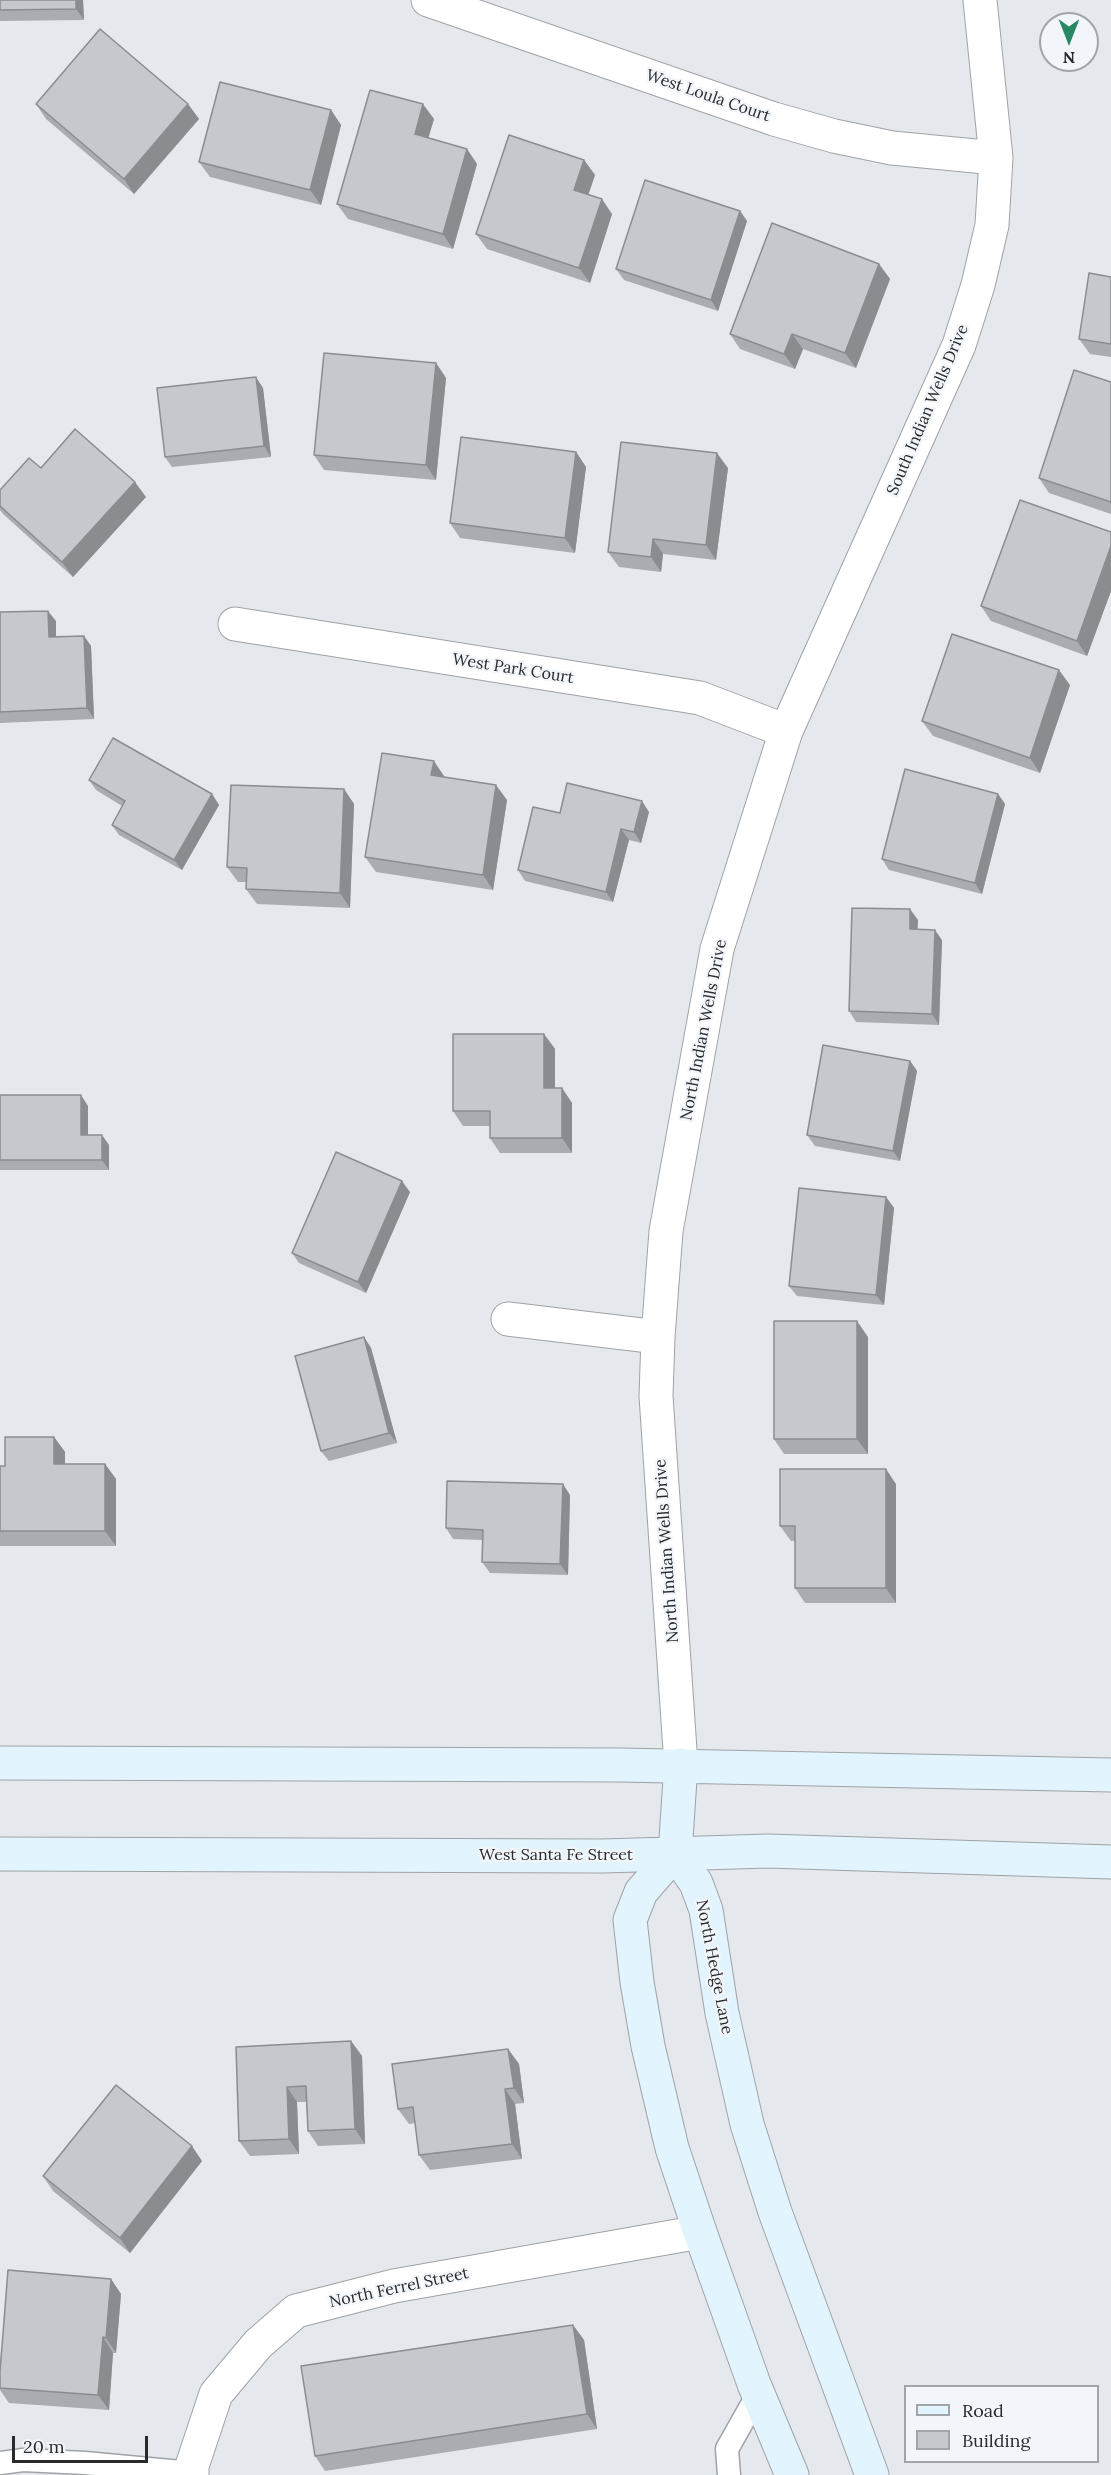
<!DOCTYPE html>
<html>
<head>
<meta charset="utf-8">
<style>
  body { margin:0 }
  #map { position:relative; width:1111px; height:2475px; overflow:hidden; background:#e5e8ed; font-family:Lora,serif }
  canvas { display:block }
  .legend { position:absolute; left:904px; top:2385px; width:195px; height:78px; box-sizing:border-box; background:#f2f6fb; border:2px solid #a2a4a8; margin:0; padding:8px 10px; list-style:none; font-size:18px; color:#292a2c }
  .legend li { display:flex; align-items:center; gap:12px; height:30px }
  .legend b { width:30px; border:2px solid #a2a4a8 }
  .north { position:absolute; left:1039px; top:12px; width:60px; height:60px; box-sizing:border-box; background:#f2f6fb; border:2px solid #a2a4a8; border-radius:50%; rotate:180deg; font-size:16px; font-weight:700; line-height:24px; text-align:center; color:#292a2c }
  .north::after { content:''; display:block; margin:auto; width:21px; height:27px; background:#268963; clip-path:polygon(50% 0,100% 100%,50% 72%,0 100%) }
  .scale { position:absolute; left:12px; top:2436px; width:136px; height:27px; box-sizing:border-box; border:3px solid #292a2c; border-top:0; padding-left:8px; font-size:18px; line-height:21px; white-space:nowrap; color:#292a2c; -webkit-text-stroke:4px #f2f6fb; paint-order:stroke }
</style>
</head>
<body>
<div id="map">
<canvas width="1111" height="2475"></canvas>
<ul class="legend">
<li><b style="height:8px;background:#e2f4fd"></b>Road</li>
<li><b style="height:16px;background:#c5c8cd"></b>Building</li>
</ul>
<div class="north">N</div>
<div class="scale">20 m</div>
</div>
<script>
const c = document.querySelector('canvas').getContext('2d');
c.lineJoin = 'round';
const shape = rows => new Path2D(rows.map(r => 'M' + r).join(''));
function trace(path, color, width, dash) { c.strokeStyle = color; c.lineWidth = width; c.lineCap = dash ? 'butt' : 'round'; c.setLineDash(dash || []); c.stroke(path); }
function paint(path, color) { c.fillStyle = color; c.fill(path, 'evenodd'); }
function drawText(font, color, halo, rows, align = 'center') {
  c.font = font + ' Lora,serif'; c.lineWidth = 4.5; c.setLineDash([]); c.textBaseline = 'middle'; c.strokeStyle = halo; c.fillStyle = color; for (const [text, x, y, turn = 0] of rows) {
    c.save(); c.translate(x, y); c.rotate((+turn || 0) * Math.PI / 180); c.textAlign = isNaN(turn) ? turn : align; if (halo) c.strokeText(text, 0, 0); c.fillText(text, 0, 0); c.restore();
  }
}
const lane = shape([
  [0,2463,23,2460,85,2463,192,2473],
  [729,2475,727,2449,758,2394]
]);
const street = shape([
  [428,0,774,119,834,136,892,148,996,158],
  [235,624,700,698,786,731],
  [508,1319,658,1337],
  [681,1765,656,1396,658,1337,666,1231,717,949,786,731,959,345,978,285,992,225,996,158,980,0],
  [192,2475,192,2466,216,2394,258,2344,296,2311,394,2286,700,2232]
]);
const secondary = shape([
  [0,1763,620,1765,1111,1775],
  [675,1853,641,1892,630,1920,637,1982,648,2046,672,2148,700,2232,754,2384,792,2475],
  [675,1853,696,1883,706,1910,722,2013,747,2124,775,2212,872,2475],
  [675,1853,681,1765],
  [0,1854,603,1856,768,1851,1111,1862]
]);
trace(lane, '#9fa2a6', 25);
trace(street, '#9fa2a6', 35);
trace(secondary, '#9fa2a6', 35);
trace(lane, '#fff', 22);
trace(street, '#fff', 33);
trace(secondary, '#e2f4fd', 33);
paint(shape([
  [0,0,83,0,84,20,0,21],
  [36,104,188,104,199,119,134,194,46,119],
  [331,110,341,125,321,205,210,177,199,162],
  [434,119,428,138,467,149,477,164,453,249,348,219,337,204],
  [584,160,595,175,588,194,612,214,590,283,487,249,476,234],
  [740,211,747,221,718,311,624,280,616,269],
  [879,264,890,279,856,368,803,349,795,369,740,349,730,334],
  [1111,277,1111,357,1090,354,1079,339],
  [436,363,446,378,436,480,324,470,314,455],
  [1111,382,1111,514,1049,493,1039,478],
  [263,388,271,457,172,467,165,457],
  [576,452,586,467,575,553,460,538,450,523],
  [41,468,146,497,73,577,3,514,0,510,0,490],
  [728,468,716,560,663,554,661,572,619,567,608,552],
  [1111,532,1111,591,1087,656,991,621,981,606],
  [0,612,56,621,56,636,84,636,91,646,94,719,0,723],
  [1070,685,1040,773,933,736,922,721],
  [444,776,444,777,507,800,493,890,376,872,365,857],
  [89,780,212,794,219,805,182,870,119,835,112,825,122,806,96,790],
  [344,789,354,804,350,908,257,904,246,889,247,882,238,882,227,867],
  [998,794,1005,804,982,894,889,870,882,859],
  [649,812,641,843,629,840,613,902,525,881,518,870,560,813],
  [918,920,917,929,942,940,939,1025,856,1022,849,1011],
  [544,1034,555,1049,555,1088,562,1088,572,1103,572,1153,500,1153,490,1138,490,1126,463,1126,453,1111],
  [910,1061,917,1071,900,1161,815,1146,807,1135],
  [0,1095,88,1106,88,1135,109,1145,109,1170,0,1170],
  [410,1192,366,1293,299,1263,292,1253],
  [886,1197,894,1208,884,1305,797,1296,789,1286],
  [364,1337,371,1348,397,1443,329,1461,321,1451],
  [868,1337,868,1454,784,1454,774,1439],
  [54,1437,65,1452,65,1464,105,1464,116,1479,116,1546,0,1546,0,1466,5,1466],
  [896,1484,896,1603,805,1603,795,1588,795,1541,791,1541,780,1526],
  [570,1495,568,1575,490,1573,482,1562,483,1540,453,1539,446,1528],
  [351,2041,362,2056,365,2144,318,2146,308,2131,306,2102,297,2102,299,2154,250,2156,239,2141,236,2047],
  [508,2049,519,2064,524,2103,515,2104,522,2159,430,2170,419,2155,415,2123,409,2124,398,2109],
  [202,2161,130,2253,53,2191,43,2176],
  [111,2279,121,2294,116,2353,113,2353,109,2410,9,2403,0,2390,0,2371],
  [573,2325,584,2340,597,2429,325,2471,315,2456]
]), '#a9acb0');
paint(shape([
  [76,0,83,0,84,20,76,9],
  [188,104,199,119,134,194,124,179],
  [423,104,434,119,425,149,415,134],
  [331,110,341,125,321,205,310,190],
  [467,149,477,164,453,249,443,234],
  [584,160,595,175,585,205,574,190],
  [602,199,612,214,590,283,579,268],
  [740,211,747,221,718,311,711,300],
  [879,264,890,279,856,368,845,353],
  [792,334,803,349,795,369,784,354],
  [436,363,446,378,436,480,426,465],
  [256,377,263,388,271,457,264,446],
  [576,452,586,467,575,553,565,538],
  [717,453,728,468,716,560,706,545],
  [135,482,146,497,73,577,62,562],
  [653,539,663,554,661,572,651,557],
  [1111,546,1111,591,1087,656,1077,641],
  [48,611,56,621,56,647,49,637],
  [84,636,91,646,94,719,87,708],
  [1059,670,1070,685,1040,773,1030,758],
  [434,761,444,776,442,790,431,775],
  [496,785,507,800,493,890,483,875],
  [344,789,354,804,350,908,340,893],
  [212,794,219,805,182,870,174,860],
  [998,794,1005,804,982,894,975,883],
  [642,801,649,812,641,843,634,832],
  [621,829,629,840,613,902,606,892],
  [910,909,918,920,917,940,910,929],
  [935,930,942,940,939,1025,932,1014],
  [544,1034,555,1049,555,1103,544,1088],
  [910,1061,917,1071,900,1161,893,1151],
  [562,1088,572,1103,572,1153,562,1138],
  [81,1095,88,1106,88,1145,81,1135],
  [102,1135,109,1145,109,1170,102,1160],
  [402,1181,410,1192,366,1293,358,1282],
  [886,1197,894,1208,884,1305,876,1295],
  [857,1321,868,1337,868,1454,857,1439],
  [364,1337,371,1348,397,1443,389,1433],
  [54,1437,65,1452,65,1479,54,1464],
  [105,1464,116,1479,116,1546,105,1531],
  [886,1469,896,1484,896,1603,886,1588],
  [563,1484,570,1495,568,1575,560,1564],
  [351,2041,362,2056,365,2144,355,2129],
  [508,2049,519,2064,524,2103,514,2088],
  [287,2087,297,2102,299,2154,289,2139],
  [505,2089,515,2104,522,2159,512,2144],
  [192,2146,202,2161,130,2253,120,2238],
  [111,2279,121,2294,116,2353,106,2338],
  [573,2325,584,2340,597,2429,587,2414],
  [103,2337,113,2353,109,2410,98,2395]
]), '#8a8c90');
const building = shape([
  [0,0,76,0,76,9,0,10,0,0],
  [100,29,188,104,124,179,36,104,100,29],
  [220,82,331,110,310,190,199,162,220,82],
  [370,90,423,104,415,134,467,149,443,234,337,204,370,90],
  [509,135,584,160,574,190,602,199,579,268,476,234,509,135],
  [645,180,740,211,711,300,616,269,645,180],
  [772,223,879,264,845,353,792,334,784,354,730,334,772,223],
  [1089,273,1111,277,1111,344,1079,339,1089,273],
  [324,353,436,363,426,465,314,455,324,353],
  [1074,370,1111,382,1111,502,1039,478,1074,370],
  [256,377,264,446,165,457,157,388,256,377],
  [75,429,135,482,62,562,0,506,0,490,29,458,41,468,75,429],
  [461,437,576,452,565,538,450,523,461,437],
  [621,442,717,453,706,545,653,539,651,557,608,552,621,442],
  [1020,500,1111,532,1111,546,1077,641,981,606,1020,500],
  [48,611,49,637,84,636,87,708,0,712,0,612,48,611],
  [952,634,1059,670,1030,758,922,721,952,634],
  [113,738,212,794,174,860,112,825,125,801,89,780,113,738],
  [382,753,434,761,431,775,496,785,483,875,365,857,382,753],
  [905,769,998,794,975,883,882,859,905,769],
  [567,783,642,801,634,832,621,829,606,892,518,870,533,807,560,813,567,783],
  [231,785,344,789,340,893,246,889,247,868,227,867,231,785],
  [852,908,910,909,910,929,935,930,932,1014,849,1011,852,908],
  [453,1034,544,1034,544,1088,562,1088,562,1138,490,1138,490,1111,453,1111,453,1034],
  [823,1045,910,1061,893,1151,807,1135,823,1045],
  [0,1095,81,1095,81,1135,102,1135,102,1160,0,1160,0,1095],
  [336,1152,402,1181,358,1282,292,1253,336,1152],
  [799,1188,886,1197,876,1295,789,1286,799,1188],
  [774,1321,857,1321,857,1439,774,1439,774,1321],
  [364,1337,389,1433,321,1451,295,1356,364,1337],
  [5,1437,54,1437,54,1464,105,1464,105,1531,0,1531,0,1466,5,1466,5,1437],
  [780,1469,886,1469,886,1588,795,1588,795,1526,780,1526,780,1469],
  [447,1481,563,1484,560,1564,482,1562,483,1530,446,1528,447,1481],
  [351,2041,355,2129,308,2131,306,2086,287,2087,289,2139,239,2141,236,2047,351,2041],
  [508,2049,514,2088,505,2089,512,2144,419,2155,413,2107,398,2109,392,2064,508,2049],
  [116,2085,192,2146,120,2238,43,2176,116,2085],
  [8,2270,111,2279,106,2338,103,2337,98,2395,0,2388,0,2371,8,2270],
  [573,2325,587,2414,315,2456,301,2366,573,2325]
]);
paint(building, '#c5c8cd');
trace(building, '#8a8c90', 1.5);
drawText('16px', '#292a2c', '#f2f6fb', [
  ["West Loula Court",708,96,19],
  ["South Indian Wells Drive",928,410,-67],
  ["West Park Court",513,669,9],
  ["North Indian Wells Drive",704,1030,-79],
  ["North Indian Wells Drive",667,1551,-94],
  ["West Santa Fe Street",556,1855],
  ["North Hedge Lane",714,1967,79],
  ["North Ferrel Street",399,2288,-12]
]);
</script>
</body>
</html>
